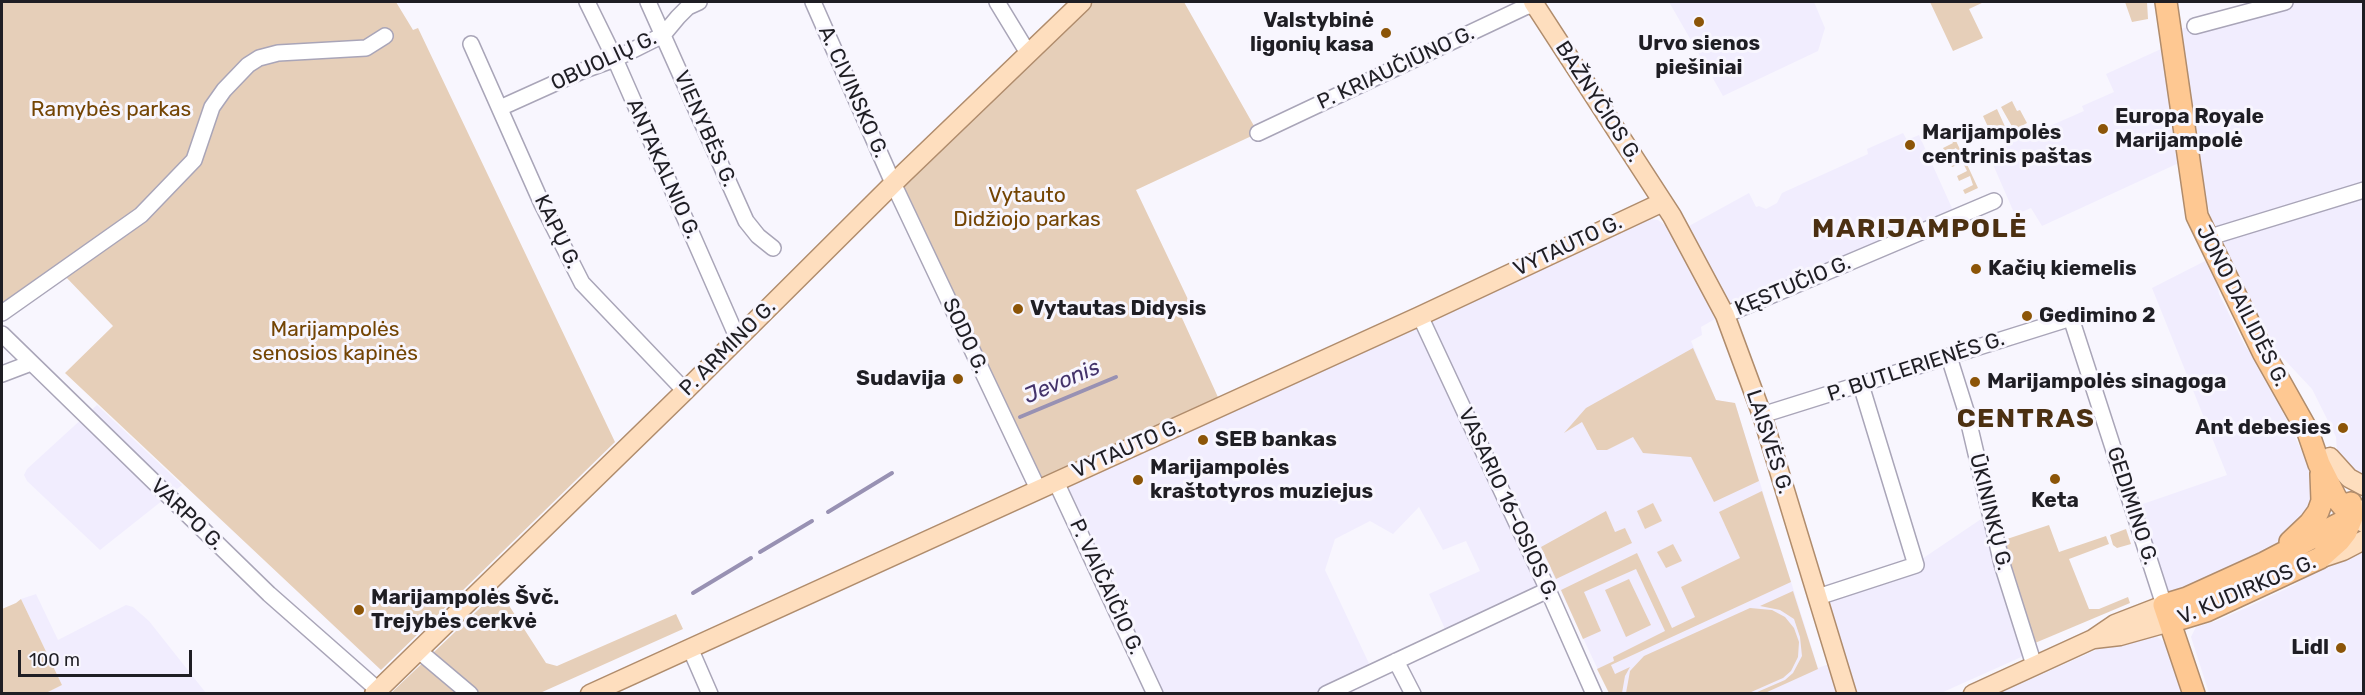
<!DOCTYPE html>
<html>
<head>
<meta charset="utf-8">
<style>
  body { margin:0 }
  #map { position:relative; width:2365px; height:695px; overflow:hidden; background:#f8f6fe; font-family:Rubik,sans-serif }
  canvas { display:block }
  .frame { position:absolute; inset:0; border:3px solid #1f1e24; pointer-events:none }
  .scale { position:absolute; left:18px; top:650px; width:174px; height:27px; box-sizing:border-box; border:3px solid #1f1e24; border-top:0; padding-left:8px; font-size:18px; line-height:21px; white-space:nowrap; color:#1f1e24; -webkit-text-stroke:4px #f8f6fe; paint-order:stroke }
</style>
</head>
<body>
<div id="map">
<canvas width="2365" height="695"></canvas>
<div class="frame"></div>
<div class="scale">100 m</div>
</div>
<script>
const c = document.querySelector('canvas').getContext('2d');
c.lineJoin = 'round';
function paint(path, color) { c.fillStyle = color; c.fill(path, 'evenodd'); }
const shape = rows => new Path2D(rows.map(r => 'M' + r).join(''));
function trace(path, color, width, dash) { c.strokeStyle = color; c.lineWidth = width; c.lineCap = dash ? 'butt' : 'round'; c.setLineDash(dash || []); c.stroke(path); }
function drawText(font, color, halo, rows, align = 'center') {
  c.font = font + ' Rubik,sans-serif'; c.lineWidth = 6; c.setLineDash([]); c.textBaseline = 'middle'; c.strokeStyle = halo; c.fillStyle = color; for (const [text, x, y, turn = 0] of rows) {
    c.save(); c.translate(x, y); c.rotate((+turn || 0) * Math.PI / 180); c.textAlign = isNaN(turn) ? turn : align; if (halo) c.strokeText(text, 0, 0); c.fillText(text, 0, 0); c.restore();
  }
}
paint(shape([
  [1669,2,1814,2,1825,28,1818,51,1723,96],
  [2285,2,2363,2,2363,481,2337,453,2336,437,2312,389,2267,341,2213,225,2201,179,2180,29],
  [2161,49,2181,162,2042,226,2031,208,2015,215,1988,153,2084,111,2082,106,2114,92,2106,74],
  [1903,133,1907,140,1919,135,1956,217,1735,311,1689,226,1749,193,1756,207,1759,206,1766,209,1777,203,1782,193,1868,154,1867,149],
  [1644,218,1658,220,1669,228,1715,319,1701,327,1702,335,1691,341,1716,400,1735,403,1818,668,1829,664,1836,693,1609,693,1540,547,1526,554,1541,584,1445,629,1429,594,1480,571,1466,541,1443,550,1419,507,1393,534,1370,521,1335,539,1325,570,1373,672,1326,693,1155,693,1056,482],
  [2207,260,2217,283,2219,294,2245,346,2254,356,2282,410,2318,485,2319,495,2285,541,2167,598,2137,506,2227,475,2152,288],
  [97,405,182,485,100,550,27,481,24,475,27,469],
  [1990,513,2028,654,1941,693,1854,693,1823,593,1919,561],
  [2363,546,2363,693,2209,693,2191,637,2196,627,2216,621,2246,608,2294,585,2313,572],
  [36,594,58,640,126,605,133,607,149,621,206,693,46,693,62,685,21,599],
  [2151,635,2159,638,2166,644,2186,694,1998,694,2105,646]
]), '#f1edfe');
paint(shape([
  [2,2,396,2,413,30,418,28,615,442,381,670,65,373,113,326,64,275,2,308],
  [1069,2,1184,2,1258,133,1136,190,1194,312,1182,318,1222,406,1038,489,893,183,1074,9],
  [1930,2,1984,2,1969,9,1983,38,1953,51],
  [2125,2,2147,2,2148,19,2132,22],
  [2012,101,2017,111,2020,110,2027,123,2014,130,2001,107],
  [1997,109,2008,133,1994,140,1983,116],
  [1950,128,1978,188,1965,194,1963,190,1973,185,1970,176,1959,181,1957,176,1967,171,1963,163,1952,167,1950,163,1960,157,1956,148,1946,153,1943,148,1953,143,1949,135,1939,139,1938,135],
  [1693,348,1716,400,1735,403,1759,481,1714,502,1691,457,1643,453,1633,437,1607,450,1597,450,1582,422,1564,433,1586,408],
  [1762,491,1791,582,1611,665,1615,674,1630,667,1625,676,1622,693,1609,693,1597,669,1614,661,1613,657,1665,631,1636,569,1584,592,1601,631,1583,639,1561,590,1637,553,1672,628,1695,617,1681,587,1740,558,1719,512],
  [1653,503,1662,521,1645,529,1637,511],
  [1606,511,1615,532,1625,528,1632,543,1556,579,1541,547],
  [2049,525,2059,552,2106,536,2109,544,2069,559,2089,609,2099,609,2128,597,2130,603,2035,643,2001,541],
  [2126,529,2131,544,2117,548,2113,545,2110,535],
  [1673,544,1682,561,1666,568,1657,552],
  [1629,579,1651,625,1626,637,1605,590],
  [499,590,546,663,557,666,676,614,683,629,540,693,390,694],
  [1793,591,1818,669,1765,693,1755,693,1785,680,1793,673,1802,656,1800,637,1794,619,1780,610,1760,606],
  [21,599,62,685,46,693,2,693,2,609,16,603],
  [1750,608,1772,610,1785,617,1794,628,1799,642,1798,657,1791,671,1783,678,1749,693,1626,693,1630,671,1644,656]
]), '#e6cfb9');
trace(shape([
  [1020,417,1116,377],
  [828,512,892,473],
  [760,552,812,521],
  [693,593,751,558]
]), '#9891b3', 4);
const minor = shape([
  [587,2,615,59,737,337],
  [648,2,746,221,758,236,773,248],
  [813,2,893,183,1038,489],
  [997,2,1028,53],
  [2195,26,2285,2],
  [471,44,542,204,582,283,685,391],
  [500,108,582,71,615,59,663,35,678,17,688,7,699,2],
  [1258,133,1525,7,1535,5],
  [2207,238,2364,190],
  [2,313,141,215,194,160,212,107,224,90,248,65,259,58,278,53,366,48,385,36],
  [1725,315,1994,201],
  [1420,316,1548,590,1594,694],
  [2,334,269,594,378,690],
  [1949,357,1966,411,2002,564,2034,665],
  [2,374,31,363],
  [1762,415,2071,318,2164,605],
  [1056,482,1155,694],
  [1818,597,1916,565,1861,385],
  [690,648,710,694],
  [419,651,470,694],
  [1396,661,1413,694],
  [1326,694,1548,590]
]);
const major = shape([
  [1533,2,1672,216,1725,315,1762,415,1847,694],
  [2330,457,2349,478,2364,486],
  [2364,509,2352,517,2364,523],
  [2322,558,2343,551,2364,540],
  [2094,639,2120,636,2170,622],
  [374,694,685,391,903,174,1082,2],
  [590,694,1420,316,1663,202],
  [1973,694,2093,639,2115,624,2164,605]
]);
const highway = shape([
  [2166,2,2197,216,2263,352,2308,432,2319,464,2336,498,2352,517],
  [2290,542,2310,523,2318,512,2322,501,2321,474],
  [2170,622,2206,611,2320,558,2339,541,2346,532,2352,517,2351,503],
  [2194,694,2164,605,2187,598,2264,563,2352,517]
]);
trace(minor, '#a9a5b8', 18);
trace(major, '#b08c6c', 21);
trace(highway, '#b08c6c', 24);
trace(minor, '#fff', 15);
trace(major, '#fedebe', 18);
trace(highway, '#fec892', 21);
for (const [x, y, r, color] of [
  [1699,22,6,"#8c5508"],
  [1386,33,6,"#8c5508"],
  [2103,129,6,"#8c5508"],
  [1910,145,6,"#8c5508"],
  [1976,269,6,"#8c5508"],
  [1018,309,6,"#8c5508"],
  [2027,316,6,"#8c5508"],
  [958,379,6,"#8c5508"],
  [1975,382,6,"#8c5508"],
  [2343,428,6,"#8c5508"],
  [1203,440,6,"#8c5508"],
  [2055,479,6,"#8c5508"],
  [1138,480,6,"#8c5508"],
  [359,610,6,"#8c5508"],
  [2341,648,6,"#8c5508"]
]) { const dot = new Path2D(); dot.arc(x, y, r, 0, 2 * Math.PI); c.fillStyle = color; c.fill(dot); trace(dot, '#f8f6fe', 2); }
drawText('bold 21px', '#1f1e24', '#f8f6fe', [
  ["Valstybinė",1374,21,"right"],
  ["ligonių kasa",1374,45,"right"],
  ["Urvo sienos",1699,44,"center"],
  ["piešiniai",1699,68,"center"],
  ["Europa Royale",2115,117],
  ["Marijampolė",2115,141],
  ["Marijampolės",1922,133],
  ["centrinis paštas",1922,157],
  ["Kačių kiemelis",1988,269],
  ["Vytautas Didysis",1030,309],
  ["Gedimino 2",2039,316],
  ["Sudavija",946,379,"right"],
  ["Marijampolės sinagoga",1987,382],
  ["Ant debesies",2331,428,"right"],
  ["SEB bankas",1215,440],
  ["Marijampolės",1150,468],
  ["kraštotyros muziejus",1150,492],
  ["Keta",2055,501,"center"],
  ["Marijampolės Švč.",371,598],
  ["Trejybės cerkvė",371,622],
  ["Lidl",2329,648,"right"]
], 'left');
drawText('21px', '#1f1e24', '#f8f6fe', [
  ["OBUOLIŲ G.",604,61,-25],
  ["P. KRIAUČIŪNO G.",1396,68,-25],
  ["A. CIVINSKO G.",853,92,66],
  ["BAŽNYČIOS G.",1598,102,57],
  ["VIENYBĖS G.",705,129,66],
  ["ANTAKALNIO G.",663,169,66],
  ["KAPŲ G.",557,232,64],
  ["VYTAUTO G.",1568,246,-25],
  ["KĘSTUČIO G.",1793,286,-23],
  ["JONO DAILIDĖS G.",2242,306,63],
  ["SODO G.",965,336,65],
  ["P. ARMINO G.",728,348,-45],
  ["P. BUTLERIENĖS G.",1916,367,-18],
  ["LAISVĖS G.",1769,442,72],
  ["VYTAUTO G.",1127,449,-24],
  ["VASARIO 16-OSIOS G.",1508,504,65],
  ["GEDIMINO G.",2132,506,72],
  ["ŪKININKŲ G.",1990,512,76],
  ["VARPO G.",187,515,44],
  ["P. VAIČAIČIO G.",1106,587,65],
  ["V. KUDIRKOS G.",2247,590,-23]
]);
drawText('21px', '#734403', '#f8f6fe', [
  ["Ramybės parkas",111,110],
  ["Vytauto",1027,196],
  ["Didžiojo parkas",1027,220],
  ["Marijampolės",335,330],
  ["senosios kapinės",335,354]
]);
drawText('italic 22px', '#43326a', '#f8f6fe', [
  ["Jevonis",1062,382,-23]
]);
c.letterSpacing = '1.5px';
drawText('bold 27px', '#4c3011', '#f8f6fe', [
  ["MARIJAMPOLĖ",1920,229],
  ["CENTRAS",2026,419]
]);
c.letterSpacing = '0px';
</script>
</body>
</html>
